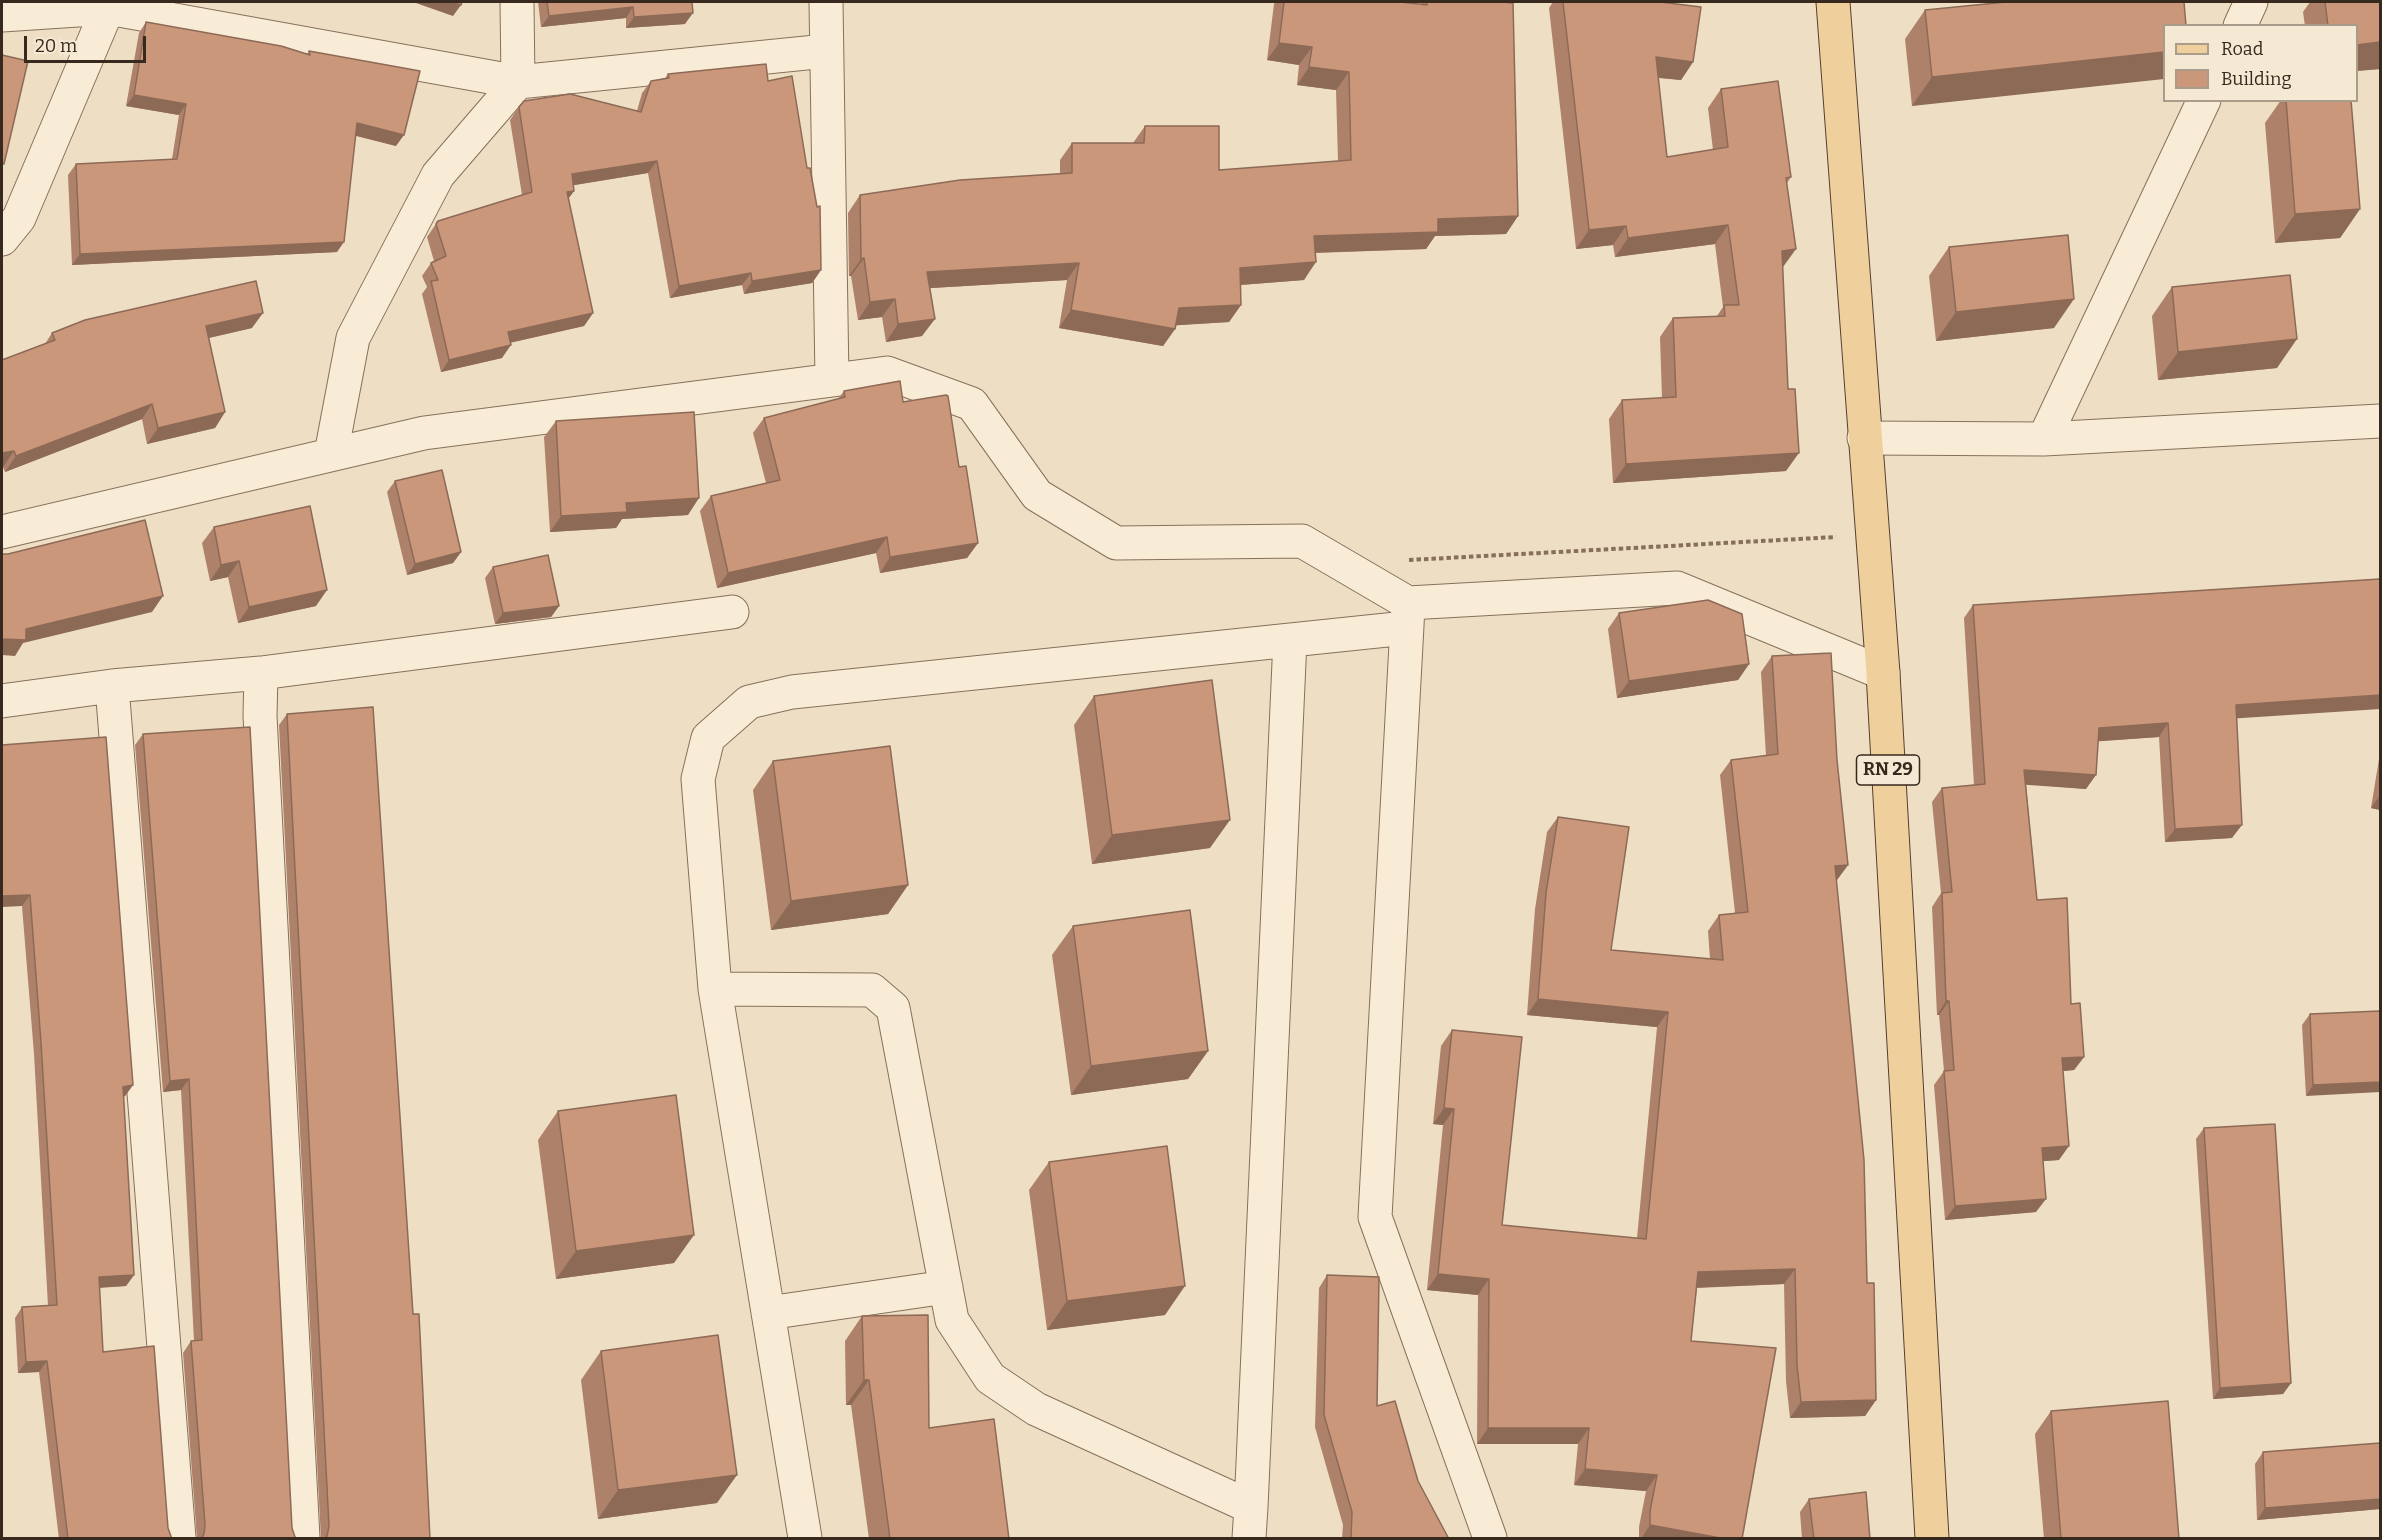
<!DOCTYPE html>
<html>
<head>
<meta charset="utf-8">
<style>
  body { margin:0 }
  #map { position:relative; width:2382px; height:1540px; overflow:hidden; background:#eddec4; font-family:Bitter,serif }
  canvas { display:block }
  .frame { position:absolute; inset:0; border:3px solid #37291e; pointer-events:none }
  .legend { position:absolute; left:2163px; top:24px; width:195px; height:78px; box-sizing:border-box; background:#f5e9d3; border:2px solid #a99c8b; margin:0; padding:8px 10px; list-style:none; font-size:18px; color:#37291e }
  .legend li { display:flex; align-items:center; gap:12px; height:30px }
  .legend b { width:30px; border:2px solid #a99c8b }
  .scale { position:absolute; left:24px; top:36px; width:122px; height:27px; box-sizing:border-box; border:3px solid #37291e; border-top:0; padding-left:8px; font-size:18px; line-height:21px; white-space:nowrap; color:#37291e; -webkit-text-stroke:4px #f5e9d3; paint-order:stroke }
</style>
</head>
<body>
<div id="map">
<canvas width="2382" height="1540"></canvas>
<div class="frame"></div>
<ul class="legend">
<li><b style="height:8px;background:#efd09d"></b>Road</li>
<li><b style="height:16px;background:#ca977b"></b>Building</li>
</ul>
<div class="scale">20 m</div>
</div>
<script>
const c = document.querySelector('canvas').getContext('2d');
c.lineJoin = 'round';
const shape = rows => new Path2D(rows.map(r => 'M' + r).join(''));
function trace(path, color, width, dash) { c.strokeStyle = color; c.lineWidth = width; c.lineCap = dash ? 'butt' : 'round'; c.setLineDash(dash || []); c.stroke(path); }
function paint(path, color) { c.fillStyle = color; c.fill(path, 'evenodd'); }
function drawText(font, color, halo, rows, align = 'center') {
  c.font = font + ' Bitter,serif'; c.lineWidth = 4.5; c.setLineDash([]); c.textBaseline = 'middle'; c.strokeStyle = halo; c.fillStyle = color; for (const [text, x, y, turn = 0] of rows) {
    c.save(); c.translate(x, y); c.rotate((+turn || 0) * Math.PI / 180); c.textAlign = isNaN(turn) ? turn : align; if (halo) c.strokeText(text, 0, 0); c.fillText(text, 0, 0); c.restore();
  }
}
const minor = shape([
  [826,2,832,380],
  [2,15,108,8,518,82,826,51],
  [2240,26,2251,2],
  [2,239,19,218,108,8,107,2],
  [1864,438,2044,439,2380,421],
  [2044,439,2204,100],
  [331,454,353,338,438,175,518,82,517,2],
  [2,532,424,433,887,373,972,404,1037,495,1116,543,1302,541,1408,603,1677,588,1883,673],
  [1408,607,1375,1217,1490,1538],
  [261,673,260,716,303,1538],
  [112,686,179,1538],
  [2,701,112,686,261,673,732,612],
  [715,989,872,990,893,1008,952,1320,990,1378,1036,1409,1251,1507,1290,640],
  [768,1313,946,1287],
  [805,1538,715,989,698,779,708,738,749,702,792,692,1406,628],
  [1249,1538,1251,1507]
]);
const primary = shape([
  [1833,2,1883,673,1932,1538]
]);
trace(minor, '#87705b', 35);
trace(primary, '#553e2f', 35);
trace(shape([
  [1409,560,1836,537]
]), '#87705b', 4, [4.5, 3]);
trace(minor, '#f8ecd7', 33);
trace(primary, '#efd09d', 33);
paint(shape([
  [538,2,692,2,685,24,626,28,626,18,541,27],
  [1275,2,1400,2,1420,4,1422,2,1502,2,1518,216,1506,234,1435,236,1426,249,1316,253,1304,280,1240,285,1241,305,1229,322,1176,325,1175,329,1163,346,1059,328,1067,280,930,288,922,336,886,342,882,317,858,320,851,276,849,276,848,213,860,195,1060,174,1060,160,1072,143,1133,143,1145,126,1219,170,1338,161,1336,90,1297,85,1299,65,1267,60,1274,4],
  [1553,2,1660,2,1693,62,1681,80,1658,78,1667,157,1713,150,1708,108,1721,89,1791,177,1787,183,1782,267,1786,471,1613,483,1609,419,1622,400,1662,398,1660,337,1673,318,1717,316,1723,307,1715,244,1615,257,1613,245,1576,249,1549,8],
  [2310,2,2325,2,2326,9,2325,2,2380,2,2380,69,2356,71,2356,26,2305,26,2303,12],
  [1925,10,2186,26,1912,106,1905,39],
  [146,22,307,54,309,51,396,146,356,136,337,252,72,265,68,175,76,164,172,159,179,115,126,106,139,33],
  [668,74,768,81,821,270,812,283,744,294,742,285,670,298,648,173,573,185,574,191,568,199,593,313,584,326,510,343,502,358,441,372,422,294,427,287,422,276,431,263,434,261,427,237,438,221,522,195,510,120,519,107,637,111,642,93,651,81,665,78],
  [2281,100,2351,100,2360,209,2340,238,2275,243,2265,123],
  [1949,247,2054,328,1936,341,1929,276],
  [2172,287,2277,368,2158,380,2152,316],
  [252,328,209,338,225,412,215,428,147,444,142,419,5,472,3,467,45,344,52,333],
  [844,391,903,402,959,467,978,543,967,558,880,573,876,553,717,588,700,511,711,496,766,483,753,433,764,418,838,399],
  [556,421,688,515,622,519,616,528,550,532,544,437],
  [395,481,461,552,453,563,407,575,387,492],
  [214,527,316,606,238,623,228,577,210,581,202,543],
  [493,567,559,606,551,617,495,624,485,578],
  [1973,605,2237,718,2232,838,2165,842,2159,737,2098,741,2086,789,2026,784,2037,900,2071,1004,2084,1057,2074,1070,2063,1071,2059,1160,2043,1161,2036,1212,1945,1220,1934,1085,1944,1071,1939,1015,1937,1015,1932,907,1941,893,1932,802,1942,788,1974,785,1964,618],
  [1619,613,1749,664,1738,680,1617,698,1608,629],
  [1772,656,1837,760,1848,865,1836,881,1876,1400,1865,1416,1790,1418,1786,1381,1784,1284,1697,1288,1691,1341,1742,1539,1639,1539,1639,1527,1646,1491,1574,1485,1578,1444,1477,1444,1478,1295,1427,1290,1443,1125,1433,1124,1441,1046,1452,1030,1502,1225,1637,1238,1657,1027,1527,1015,1535,909,1547,832,1558,817,1611,950,1710,959,1708,931,1719,915,1735,913,1720,775,1731,760,1766,756,1761,672],
  [1094,696,1210,848,1092,864,1074,725],
  [287,714,413,1314,430,1539,321,1539,279,725],
  [143,734,292,1528,295,1537,297,1539,197,1539,183,1353,191,1341,194,1341,181,1090,163,1092,135,745],
  [2,745,133,1085,125,1096,123,1097,134,1275,126,1286,99,1288,103,1352,172,1539,59,1539,39,1372,18,1373,15,1318,22,1307,48,1306,34,1054,22,906],
  [2380,753,2380,810,2371,808],
  [773,761,908,885,888,914,771,930,753,790],
  [1073,926,1208,1051,1188,1079,1071,1095,1052,955],
  [2380,1011,2306,1096,2302,1025,2310,1014],
  [558,1111,674,1263,556,1279,538,1140],
  [2204,1128,2291,1383,2283,1394,2213,1399,2196,1139],
  [1049,1162,1165,1315,1047,1330,1029,1190],
  [1327,1275,1377,1406,1449,1539,1342,1539,1343,1525,1315,1427,1319,1288],
  [862,1316,929,1428,1009,1539,869,1539,851,1405,846,1405,845,1341],
  [601,1351,717,1503,598,1519,581,1380],
  [2051,1411,2179,1539,2044,1539,2035,1434],
  [2380,1443,2380,1509,2257,1520,2255,1464,2263,1452],
  [1809,1499,1870,1539,1802,1539,1800,1512]
]), '#ae826a');
paint(shape([
  [413,2,451,2,461,5,453,16],
  [633,7,626,18,541,27,549,16],
  [693,13,685,24,626,28,634,17],
  [2380,42,2380,69,2356,71,2356,45],
  [1279,43,1312,47,1299,65,1267,60],
  [2164,52,2164,79,1912,106,1932,77],
  [1656,57,1693,62,1681,80,1643,76],
  [1309,67,1349,72,1336,90,1297,85],
  [134,95,186,104,179,115,126,106],
  [357,123,404,135,396,146,350,134],
  [657,161,648,173,563,187,572,174],
  [574,191,565,203,567,192],
  [2360,209,2340,238,2275,243,2295,214],
  [1518,216,1506,234,1435,236,1426,249,1302,253,1314,236,1438,219],
  [1728,225,1715,244,1615,257,1628,238],
  [1626,226,1613,245,1576,249,1589,230],
  [344,242,337,252,72,265,80,254],
  [1796,249,1783,267,1782,251],
  [864,258,851,276,849,276,861,259],
  [1316,262,1304,280,1227,286,1240,268],
  [1079,263,1067,280,915,289,927,272],
  [821,270,812,283,744,294,752,281],
  [751,273,742,285,670,298,679,286],
  [895,299,882,317,858,320,870,302],
  [2074,299,2054,328,1936,341,1956,312],
  [1241,305,1229,322,1166,326,1179,308],
  [1071,310,1175,329,1163,346,1059,328],
  [263,313,252,328,195,341,206,326],
  [593,313,584,326,499,345,508,332],
  [935,319,922,336,886,342,898,324],
  [2297,339,2277,368,2158,380,2178,352],
  [511,345,502,358,441,372,449,360],
  [152,404,142,419,5,472,16,456],
  [225,412,215,428,147,444,158,428],
  [14,451,3,467,2,467,2,453],
  [1799,453,1786,471,1613,483,1626,464],
  [699,498,688,515,622,519,616,528,550,532,561,516,626,503],
  [887,537,876,553,717,588,728,573],
  [978,543,967,558,880,573,890,557],
  [461,552,453,563,407,575,415,564],
  [239,561,228,577,210,581,221,565],
  [327,590,316,606,238,623,249,607],
  [163,596,152,612,23,643,15,656,2,655,2,639,26,629],
  [559,606,551,617,495,624,503,613],
  [1749,664,1738,680,1617,698,1629,681],
  [2380,695,2380,709,2227,719,2236,705],
  [2168,723,2159,737,2089,742,2099,728],
  [2024,770,2096,775,2086,789,2015,784],
  [2380,795,2380,810,2371,808],
  [1230,820,1210,848,1092,864,1112,835],
  [2242,825,2232,838,2165,842,2175,829],
  [1848,865,1837,880,1824,882,1835,866],
  [908,885,888,914,771,930,791,901],
  [30,895,22,906,2,907,2,896],
  [1538,999,1668,1012,1657,1027,1527,1015],
  [1946,1001,1949,1001,1939,1015,1937,1015],
  [1208,1051,1188,1079,1071,1095,1091,1066],
  [2084,1057,2074,1070,2052,1072,2062,1058],
  [189,1079,181,1090,163,1092,170,1081],
  [2380,1082,2380,1092,2306,1096,2313,1085],
  [133,1085,125,1096,115,1098,123,1087],
  [1444,1108,1454,1109,1443,1125,1433,1124],
  [2069,1146,2059,1160,2032,1162,2042,1148],
  [2046,1199,2036,1212,1945,1220,1955,1206],
  [694,1235,674,1263,556,1279,576,1251],
  [1795,1269,1784,1284,1687,1288,1698,1272],
  [1438,1274,1489,1279,1478,1295,1427,1290],
  [134,1275,126,1286,91,1288,99,1277],
  [1185,1286,1165,1315,1047,1330,1067,1301],
  [47,1361,39,1372,18,1373,26,1362],
  [864,1380,869,1380,851,1405,846,1405],
  [2291,1383,2283,1394,2213,1399,2220,1388],
  [1876,1400,1865,1416,1790,1418,1801,1402],
  [1488,1428,1589,1428,1578,1444,1477,1444],
  [1585,1469,1657,1475,1646,1491,1574,1485],
  [737,1475,717,1503,598,1519,618,1490],
  [2380,1499,2380,1509,2257,1520,2265,1508],
  [1650,1525,1726,1539,1641,1539]
]), '#8d6a56');
const building = shape([
  [451,2,462,2,461,5,451,2],
  [547,2,692,2,693,13,634,17,633,7,549,16,547,2],
  [1284,2,1400,2,1427,5,1427,2,1502,2,1513,3,1518,216,1438,219,1438,232,1314,236,1316,262,1240,268,1241,305,1179,308,1175,329,1071,310,1079,263,927,272,935,319,898,324,895,299,870,302,864,258,861,259,860,195,960,180,1072,173,1072,143,1144,143,1145,126,1219,126,1219,170,1351,160,1349,72,1309,67,1312,47,1279,43,1284,2],
  [1563,2,1660,2,1701,7,1693,62,1656,57,1667,157,1728,147,1721,89,1778,81,1791,177,1786,178,1796,249,1782,251,1788,389,1795,389,1799,453,1626,464,1622,400,1676,397,1673,318,1725,316,1724,305,1739,305,1728,225,1628,238,1626,226,1589,230,1563,2],
  [2006,2,2184,2,2186,26,2164,26,2164,52,1932,77,1925,10,2006,2],
  [2325,2,2380,2,2380,42,2356,45,2356,26,2328,26,2325,2],
  [146,22,281,46,310,55,309,51,420,71,404,135,357,123,344,242,80,254,76,164,177,159,186,104,134,95,146,22],
  [2,55,28,61,4,164,2,163,2,55],
  [766,64,768,81,792,76,807,168,810,168,817,207,820,206,821,270,752,281,751,273,679,286,657,161,572,174,574,191,567,192,593,313,508,332,511,345,449,360,431,281,438,280,431,263,446,256,436,224,438,221,532,192,519,107,524,101,570,94,641,112,651,81,669,78,668,74,766,64],
  [2286,100,2351,100,2360,209,2295,214,2286,100],
  [2068,235,2074,299,1956,312,1949,247,2068,235],
  [2290,275,2297,339,2178,352,2172,287,2290,275],
  [256,281,263,313,206,326,225,412,158,428,152,404,16,456,14,451,2,453,2,360,55,340,52,333,85,320,256,281],
  [900,381,903,402,946,395,948,396,959,467,966,466,978,543,890,557,887,537,728,573,711,496,780,480,764,418,845,397,844,391,900,381],
  [694,412,699,498,626,503,627,512,561,516,556,421,694,412],
  [442,470,461,552,415,564,395,481,442,470],
  [310,506,327,590,249,607,239,561,221,565,214,527,310,506],
  [145,520,163,596,26,629,26,640,2,639,2,554,8,554,145,520],
  [548,555,559,606,503,613,493,567,548,555],
  [2380,579,2380,695,2236,705,2242,825,2175,829,2168,723,2099,728,2096,775,2024,770,2037,900,2067,898,2071,1004,2080,1003,2084,1057,2062,1058,2069,1146,2042,1148,2046,1199,1955,1206,1944,1071,1954,1070,1949,1001,1946,1001,1942,893,1952,892,1942,788,1985,784,1973,605,2380,579],
  [1708,600,1742,614,1749,664,1629,681,1619,613,1708,600],
  [1831,653,1837,760,1848,865,1835,866,1864,1160,1867,1283,1874,1283,1876,1400,1801,1402,1797,1365,1795,1269,1698,1272,1691,1341,1776,1348,1742,1539,1726,1539,1650,1525,1650,1511,1657,1475,1585,1469,1589,1428,1488,1428,1489,1279,1438,1274,1454,1109,1444,1108,1452,1030,1522,1037,1502,1225,1646,1239,1668,1012,1538,999,1546,893,1558,817,1629,827,1611,950,1723,960,1719,915,1748,912,1731,760,1778,754,1772,656,1831,653],
  [1212,680,1230,820,1112,835,1094,696,1212,680],
  [373,707,413,1314,419,1314,430,1539,325,1539,327,1536,329,1526,287,714,373,707],
  [250,727,292,1528,295,1537,297,1539,201,1539,204,1534,205,1525,191,1341,202,1340,189,1079,170,1081,143,734,250,727],
  [106,737,133,1085,123,1087,134,1275,99,1277,103,1352,154,1346,168,1528,172,1539,68,1539,47,1361,26,1362,22,1307,57,1305,41,1043,30,895,2,896,2,745,106,737],
  [890,746,908,885,791,901,773,761,890,746],
  [1190,910,1208,1051,1091,1066,1073,926,1190,910],
  [2380,1011,2380,1082,2313,1085,2310,1014,2380,1011],
  [676,1095,694,1235,576,1251,558,1111,676,1095],
  [2275,1124,2291,1383,2220,1388,2204,1128,2275,1124],
  [1167,1146,1185,1286,1067,1301,1049,1162,1167,1146],
  [1327,1275,1379,1277,1377,1406,1395,1401,1418,1481,1449,1539,1351,1539,1352,1512,1324,1415,1327,1275],
  [928,1315,929,1428,994,1419,1009,1539,890,1539,869,1380,864,1380,862,1316,928,1315],
  [718,1335,737,1475,618,1490,601,1351,718,1335],
  [2168,1401,2179,1539,2061,1539,2051,1411,2168,1401],
  [2380,1443,2380,1499,2265,1508,2263,1452,2380,1443],
  [1866,1492,1870,1539,1814,1539,1809,1499,1866,1492]
]);
paint(building, '#ca977b');
trace(building, '#8d6a56', 1.5);
for (const [x, y, w] of [
  [1888,770,63]
]) { const box = new Path2D(); box.roundRect(x - w / 2, y - 15, w, 30, 4.5); c.fillStyle = '#f5e9d3'; c.fill(box); trace(box, '#37291e', 1.5); }
drawText('bold 18px', '#37291e', null, [
  ["RN 29",1888,770]
]);
</script>
</body>
</html>
